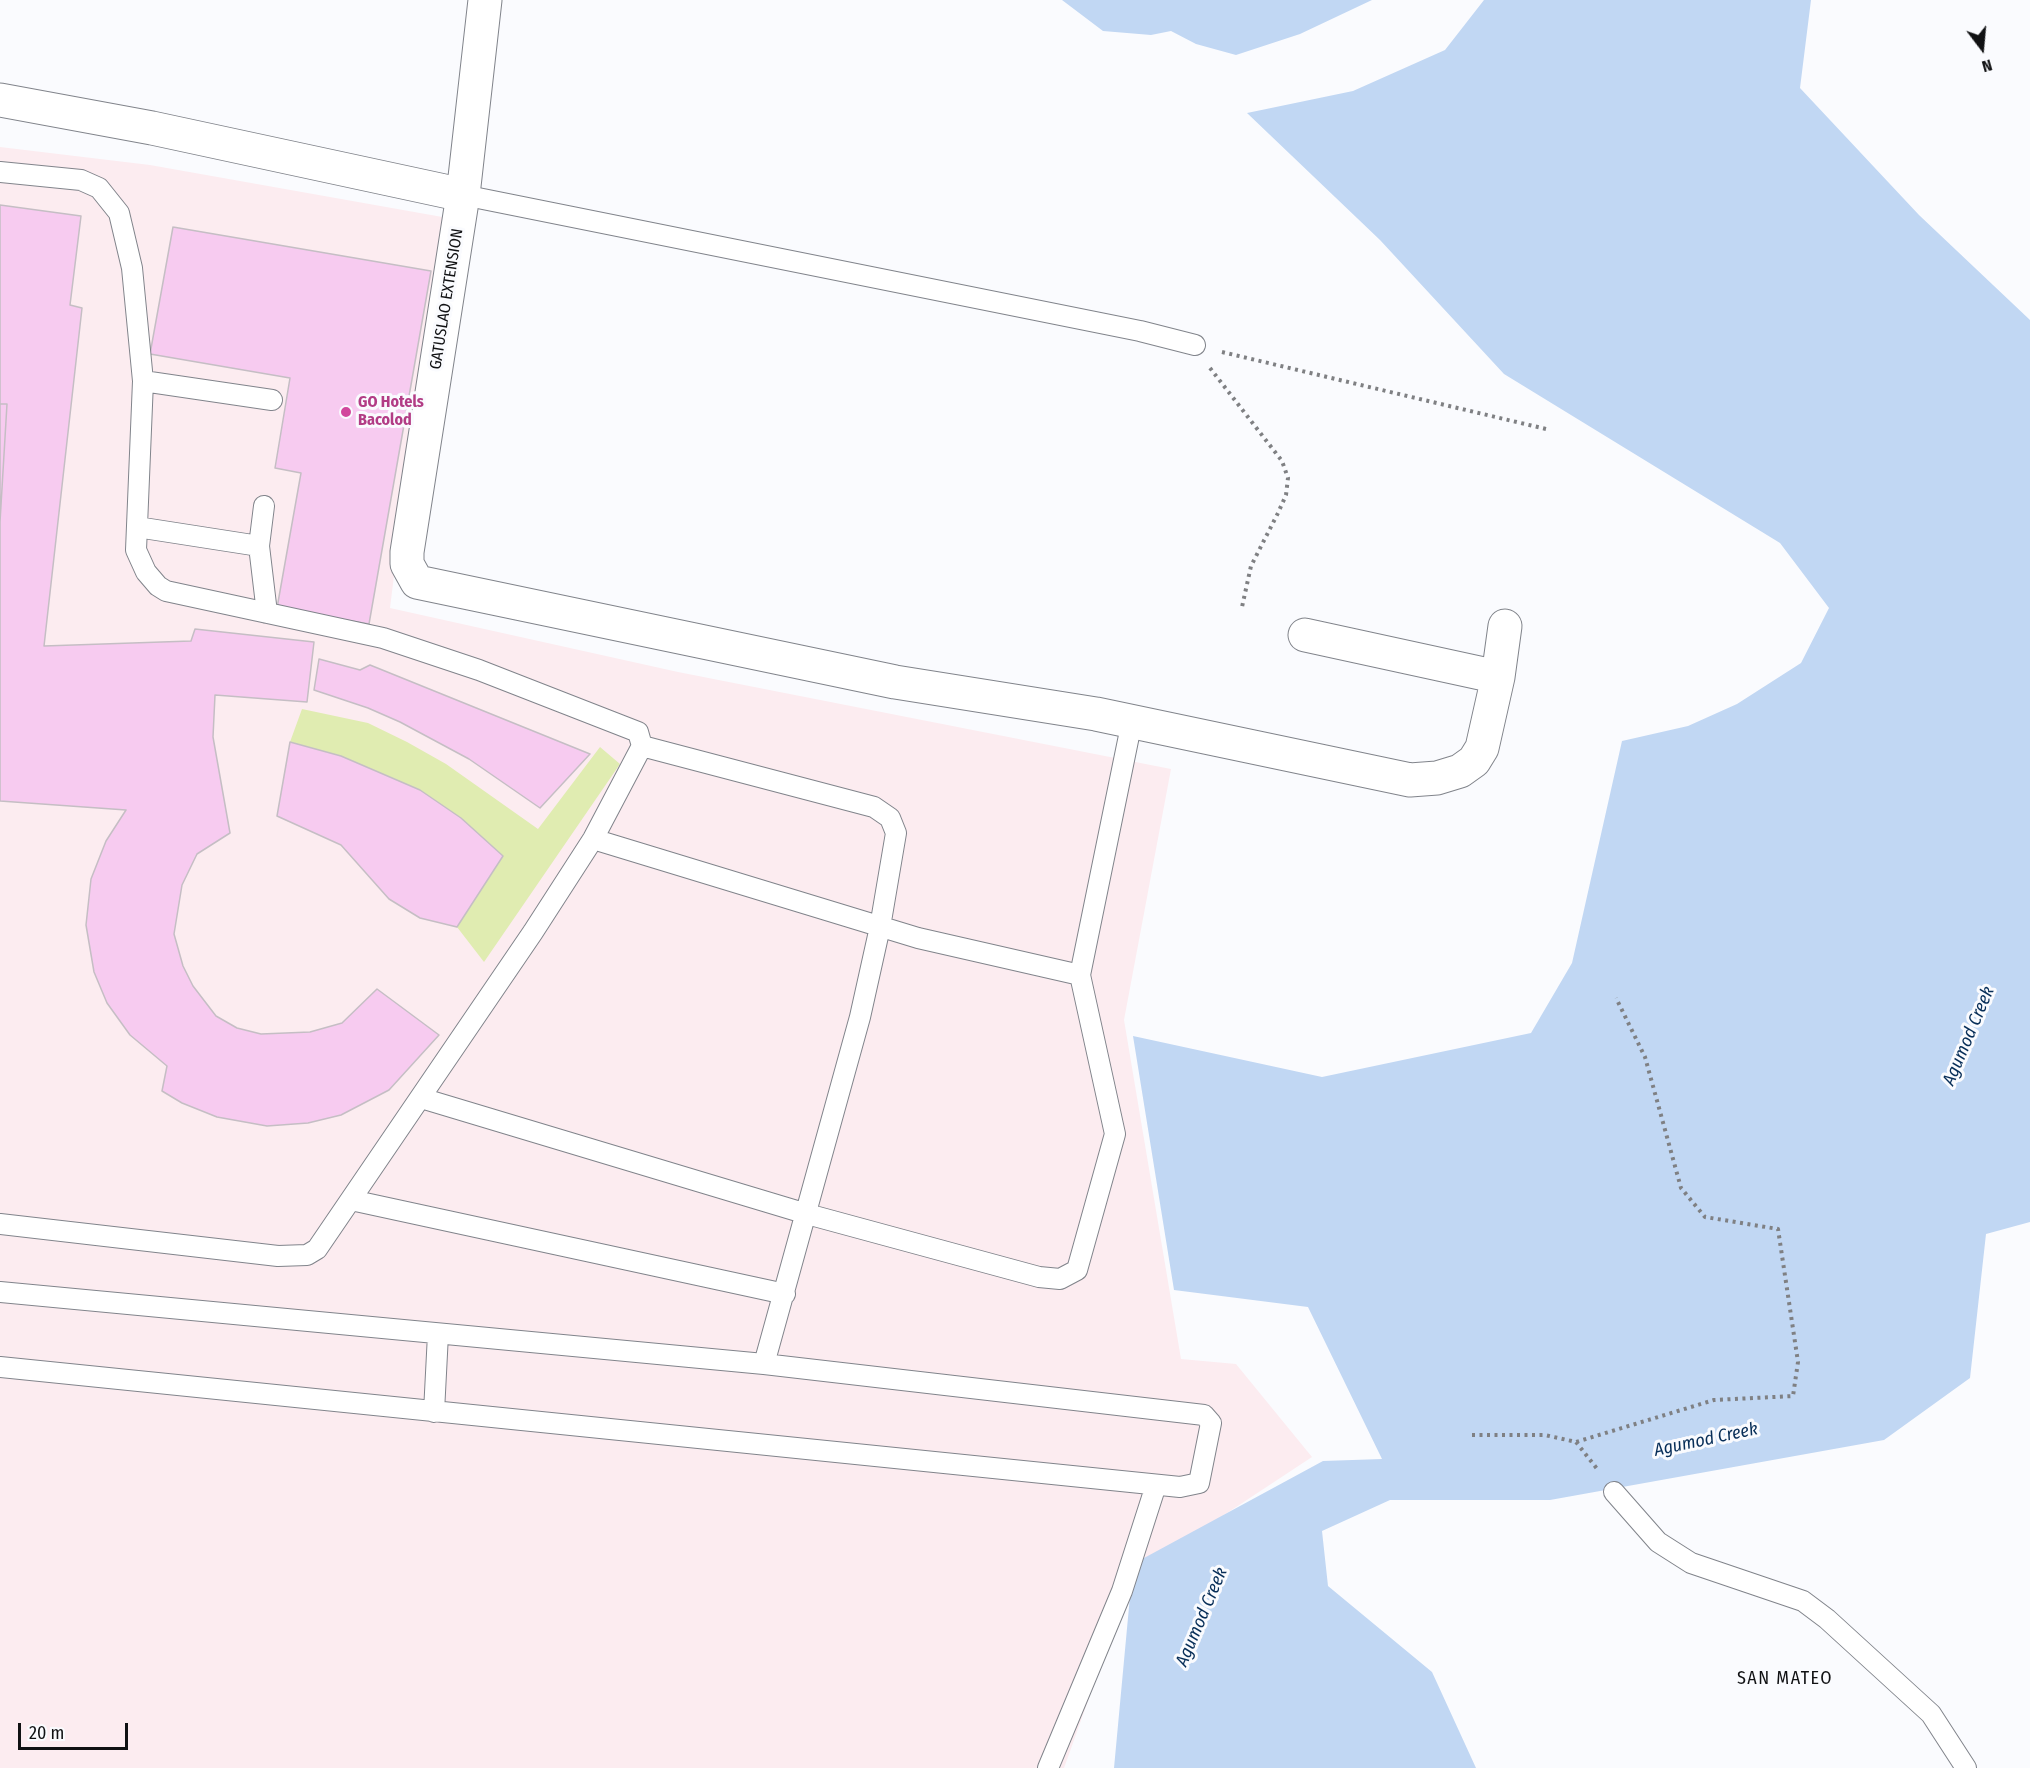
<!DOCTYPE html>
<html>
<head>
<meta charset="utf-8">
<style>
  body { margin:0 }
  #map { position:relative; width:2030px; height:1768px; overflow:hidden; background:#fafbfe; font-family:"Fira Sans Condensed",sans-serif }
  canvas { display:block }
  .north { position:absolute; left:1952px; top:18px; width:60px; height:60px; -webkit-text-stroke:4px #fafbfe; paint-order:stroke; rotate:164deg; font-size:16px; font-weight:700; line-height:24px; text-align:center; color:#101113 }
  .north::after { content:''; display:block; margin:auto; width:21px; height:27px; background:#101113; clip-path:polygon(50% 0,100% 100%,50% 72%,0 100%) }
  .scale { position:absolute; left:18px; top:1723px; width:110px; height:27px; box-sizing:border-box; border:3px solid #101113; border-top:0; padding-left:8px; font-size:18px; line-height:21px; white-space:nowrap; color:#101113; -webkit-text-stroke:4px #fafbfe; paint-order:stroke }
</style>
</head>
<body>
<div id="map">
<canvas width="2030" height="1768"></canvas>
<div class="north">N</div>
<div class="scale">20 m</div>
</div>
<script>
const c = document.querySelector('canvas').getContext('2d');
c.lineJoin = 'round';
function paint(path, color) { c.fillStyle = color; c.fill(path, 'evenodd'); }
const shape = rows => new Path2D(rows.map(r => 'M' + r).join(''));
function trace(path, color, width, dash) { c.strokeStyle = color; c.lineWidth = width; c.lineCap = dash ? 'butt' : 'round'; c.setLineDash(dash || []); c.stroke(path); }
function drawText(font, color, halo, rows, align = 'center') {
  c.font = font + ' "Fira Sans Condensed",sans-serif'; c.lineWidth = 6; c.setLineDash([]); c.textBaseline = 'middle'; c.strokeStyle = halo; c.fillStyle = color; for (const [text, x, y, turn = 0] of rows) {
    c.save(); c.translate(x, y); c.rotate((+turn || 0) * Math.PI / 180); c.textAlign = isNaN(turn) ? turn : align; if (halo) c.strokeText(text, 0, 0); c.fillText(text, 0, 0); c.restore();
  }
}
paint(shape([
  [0,147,150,165,448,218,412,430,390,608,678,672,1171,769,1124,1020,1181,1359,1236,1364,1312,1457,1133,1575,1064,1768,0,1768]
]), '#fcecf0');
paint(shape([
  [302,709,368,723,407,742,446,764,538,829,600,747,620,764,484,962,457,927,503,856,461,818,420,790,341,756,290,742]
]), '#e0ecb1');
paint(shape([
  [1062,0,1372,0,1300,34,1236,55,1196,44,1171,31,1151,35,1103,31],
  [1484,0,1811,0,1800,88,1919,215,2030,320,2030,1222,1986,1234,1970,1378,1884,1440,1550,1500,1390,1500,1322,1531,1328,1586,1432,1672,1476,1768,1114,1768,1133,1564,1323,1461,1382,1459,1308,1307,1174,1290,1133,1036,1322,1077,1531,1033,1572,963,1622,741,1688,726,1737,704,1801,663,1829,608,1780,543,1504,374,1380,240,1247,113,1353,91,1445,50]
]), '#c1d7f3');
const building = shape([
  [0,205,81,216,70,305,82,308,44,646,191,641,195,629,314,642,307,702,215,695,213,737,230,833,197,854,182,885,174,934,183,966,193,986,216,1016,237,1028,261,1034,310,1032,342,1023,377,989,439,1035,389,1090,341,1115,308,1123,267,1126,217,1117,182,1103,162,1091,167,1066,130,1035,107,1003,94,972,86,925,91,879,106,841,126,810,0,801,0,522,7,404,0,404,0,205],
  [173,227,431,271,369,624,277,608,301,473,275,468,290,378,150,354,173,227],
  [0,404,7,404,0,522,0,404],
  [319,659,360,670,370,665,590,754,540,808,469,759,400,722,368,708,314,690,319,659],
  [290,742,341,756,420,790,461,818,503,856,457,927,420,918,389,899,341,845,277,816,290,742]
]);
paint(building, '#f7cbf0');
trace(building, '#c5bec4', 1.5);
const lane = shape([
  [0,172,81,180,99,188,119,213,132,268,143,381,136,550,146,572,158,586,166,591,383,638,479,670,638,732,642,746,593,839,533,932,317,1249,307,1255,278,1256,0,1224],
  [463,195,1140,331,1195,345],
  [143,381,272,400],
  [264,506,259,546,267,613],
  [137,527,259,546],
  [642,746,874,807,890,818,896,833,880,927,860,1017,764,1364],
  [593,839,918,938,1080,975],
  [421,1098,807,1214,1039,1277,1060,1279,1077,1270,1115,1134,1080,975,1132,721],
  [351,1200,785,1294],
  [0,1292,764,1364,1204,1415,1211,1423,1199,1483,1180,1487,0,1367],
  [434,1412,438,1334],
  [1614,1492,1658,1542,1691,1563,1803,1601,1827,1619,1931,1714,1966,1768],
  [1048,1768,1122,1591,1156,1485]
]);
const street = shape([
  [463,195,407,552,407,564,417,582,895,682,1096,714,1410,780,1437,778,1460,771,1474,761,1482,748,1498,677,1505,626],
  [1305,635,1498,677]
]);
const secondary = shape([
  [0,100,152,128,463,195,485,0]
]);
trace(lane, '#81848b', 22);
trace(street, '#81848b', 35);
trace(secondary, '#81848b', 35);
trace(shape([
  [1222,352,1546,429],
  [1210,368,1282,461,1288,478,1286,495,1278,513,1251,566,1242,607],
  [1472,1435,1545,1435,1576,1442,1714,1400,1793,1396,1798,1362,1778,1229,1705,1217,1681,1188,1645,1057,1616,998],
  [1576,1442,1598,1470]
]), '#7f8083', 4, [3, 4.5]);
trace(lane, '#fff', 20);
trace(street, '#fff', 33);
trace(secondary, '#fff', 33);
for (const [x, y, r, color] of [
  [346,412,6,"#d1479c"]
]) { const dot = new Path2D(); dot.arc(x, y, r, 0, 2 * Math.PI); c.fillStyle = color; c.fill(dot); trace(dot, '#fafbfe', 2); }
drawText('16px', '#101113', '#fafbfe', [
  ["GATUSLAO EXTENSION",447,299,-81]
]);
drawText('bold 16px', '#b23c85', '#fafbfe', [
  ["GO Hotels",358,403],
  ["Bacolod",358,421]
], 'left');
drawText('italic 18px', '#072e58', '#fafbfe', [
  ["Agumod Creek",1969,1036,-67],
  ["Agumod Creek",1706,1440,-12],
  ["Agumod Creek",1202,1617,-67]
]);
c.letterSpacing = '1.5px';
drawText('18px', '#101113', '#fafbfe', [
  ["SAN MATEO",1785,1679]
]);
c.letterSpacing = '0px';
</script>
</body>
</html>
